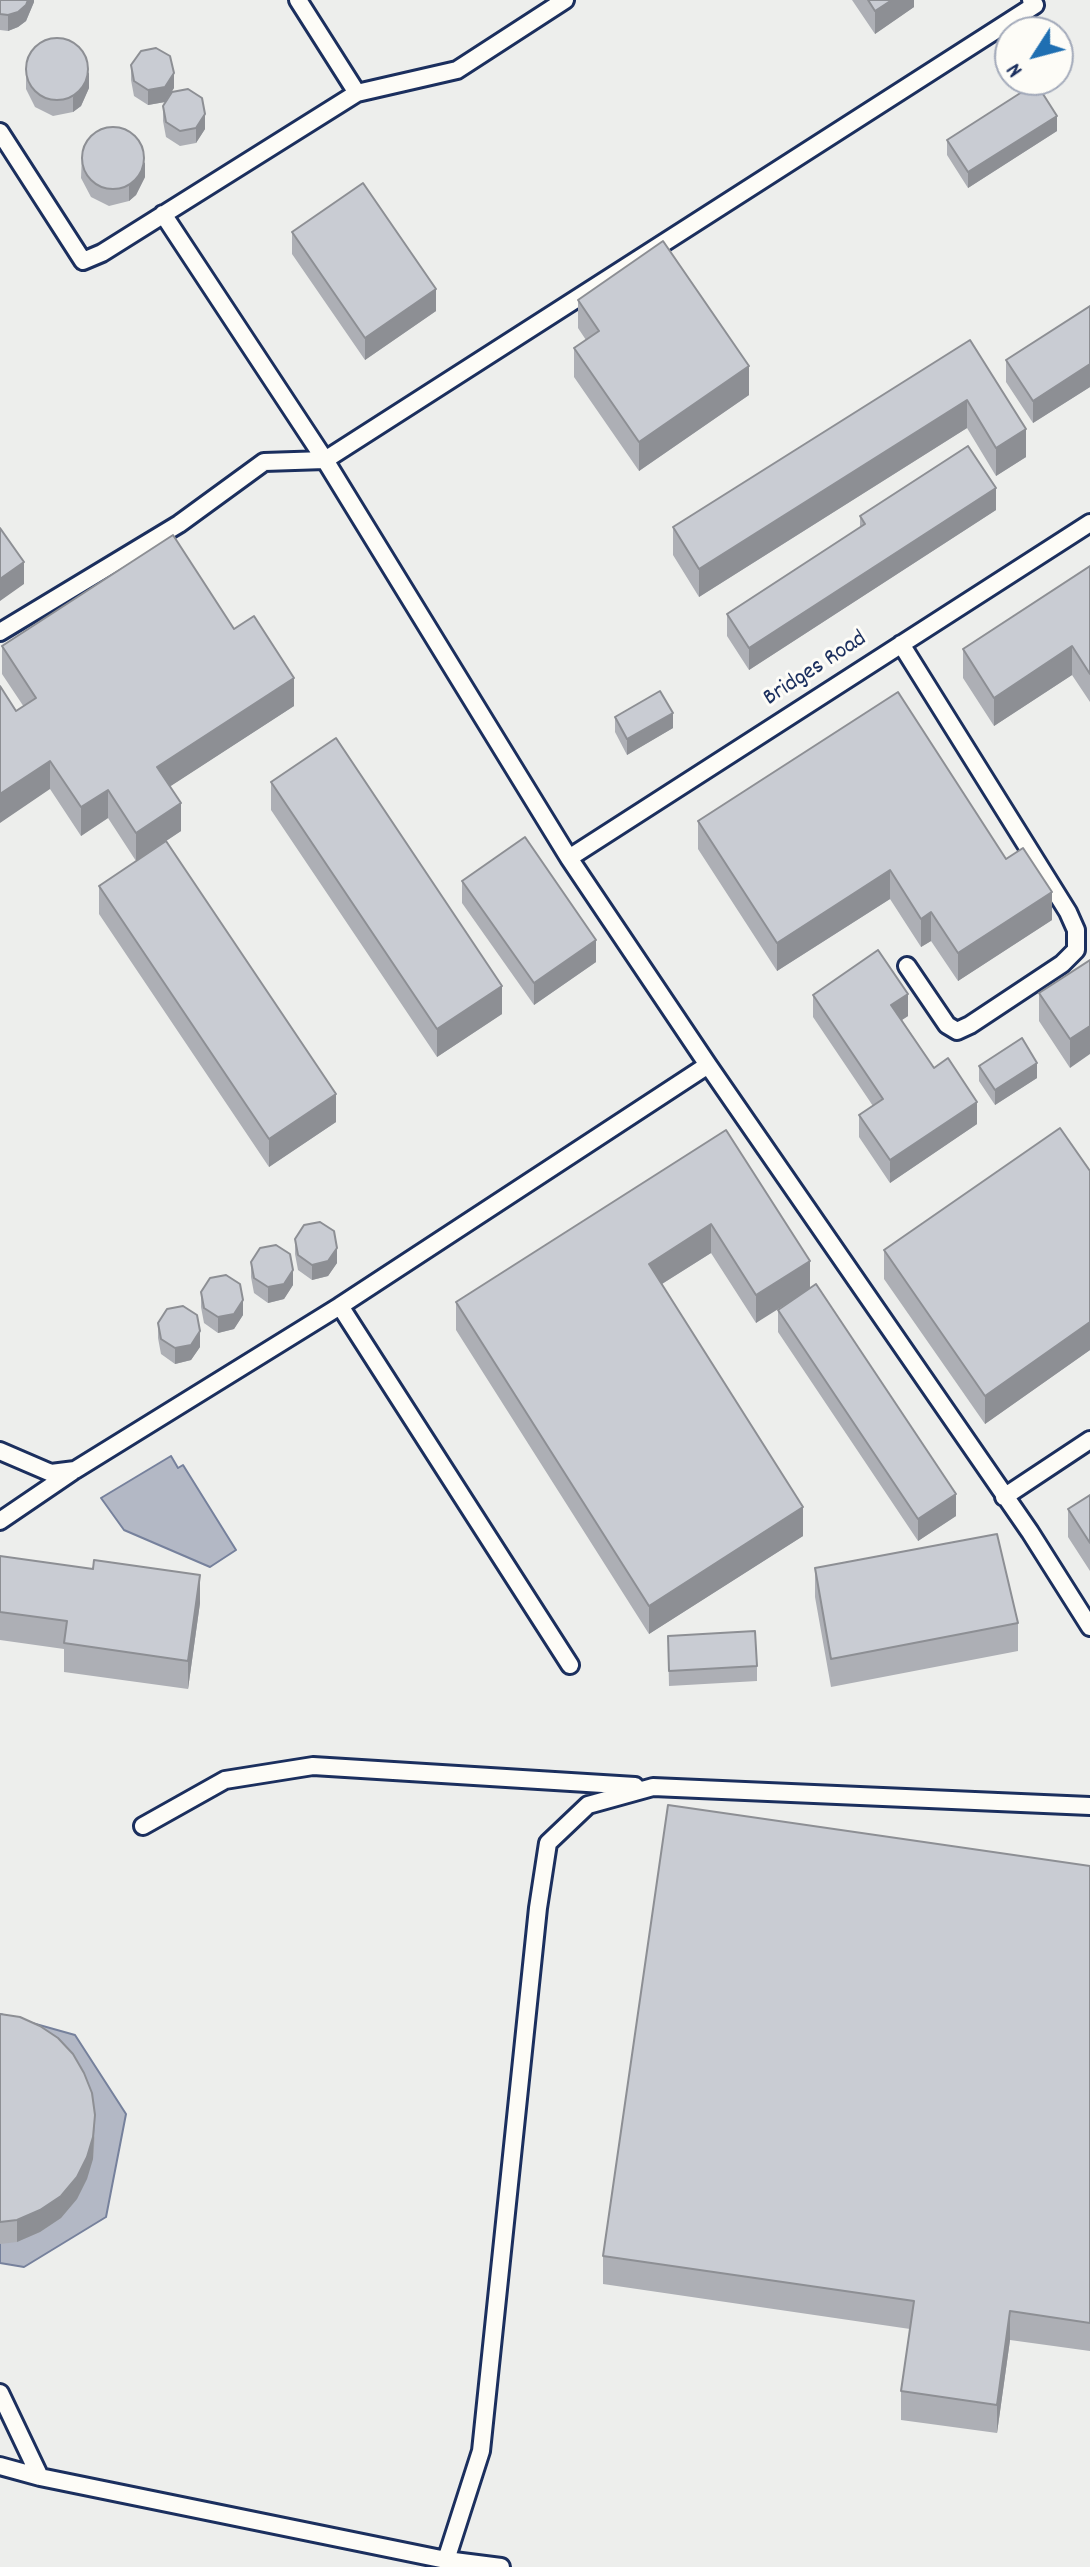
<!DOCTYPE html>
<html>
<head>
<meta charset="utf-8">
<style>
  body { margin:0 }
  #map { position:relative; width:1090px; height:2567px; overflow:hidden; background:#fdfcf7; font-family:Dekko,sans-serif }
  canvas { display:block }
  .north { position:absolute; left:994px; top:16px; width:80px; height:80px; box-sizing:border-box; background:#fdfcf7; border:2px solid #a3aaba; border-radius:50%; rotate:234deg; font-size:22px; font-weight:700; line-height:32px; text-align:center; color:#1b2f5e }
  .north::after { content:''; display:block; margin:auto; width:28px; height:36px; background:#1f6fb2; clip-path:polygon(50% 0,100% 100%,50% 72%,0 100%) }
</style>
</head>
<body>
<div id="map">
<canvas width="1090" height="2567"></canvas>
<div class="north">N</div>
</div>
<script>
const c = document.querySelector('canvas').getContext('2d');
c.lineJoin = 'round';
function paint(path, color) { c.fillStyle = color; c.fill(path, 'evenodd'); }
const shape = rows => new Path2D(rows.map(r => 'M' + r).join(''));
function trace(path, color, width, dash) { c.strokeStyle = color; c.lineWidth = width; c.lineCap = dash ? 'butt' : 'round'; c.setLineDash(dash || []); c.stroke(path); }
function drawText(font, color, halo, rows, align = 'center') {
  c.font = font + ' Dekko,sans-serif'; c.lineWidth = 6; c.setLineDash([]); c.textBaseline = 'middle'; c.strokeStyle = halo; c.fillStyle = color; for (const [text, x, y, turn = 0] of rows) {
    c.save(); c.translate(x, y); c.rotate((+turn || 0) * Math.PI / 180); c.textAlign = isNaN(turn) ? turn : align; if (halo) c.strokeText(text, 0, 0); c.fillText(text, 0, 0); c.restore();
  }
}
paint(shape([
  [0,0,1090,0,1090,2567,0,2567],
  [1010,32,1058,32,1058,80,1010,80]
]), '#edeeec');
const water = shape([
  [171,1456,178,1468,183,1465,236,1550,210,1567,124,1530,101,1498,171,1456],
  [0,2014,75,2035,126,2114,106,2217,24,2267,0,2263,0,2014]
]);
paint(water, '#b3b8c5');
trace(water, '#76819c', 2);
const lane = shape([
  [298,0,357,93],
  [0,132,83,261,102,253,357,93,457,70,565,0],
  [163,214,325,460,569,858,708,1065,1030,1532,1090,1627],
  [0,632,179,524,264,462,325,460,1035,5,1031,0],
  [901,644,1068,912,1076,930,1076,950,1062,964,970,1025,957,1031,947,1025,907,966],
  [569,858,1090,523],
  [0,1451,51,1473,75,1470,340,1306],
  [1004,1497,1090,1440],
  [0,1521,72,1472],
  [570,1665,340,1306,708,1065],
  [143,1826,225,1780,313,1766,635,1786],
  [0,2393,40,2477],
  [0,2466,40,2477,446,2560,501,2567],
  [446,2560,481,2451,538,1908,548,1843,588,1805,653,1787,1090,1806]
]);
trace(lane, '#1b2f5e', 22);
trace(lane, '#fdfcf7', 16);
paint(shape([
  [0,0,34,0,34,2,26,21,18,27,8,31,0,30],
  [852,0,914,0,914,7,875,34],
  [26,62,89,88,81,106,73,112,53,116,35,107,26,89],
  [131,65,174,88,165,102,148,105,134,96,131,80],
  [163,106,205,129,196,143,180,146,166,137,163,121],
  [1057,131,968,188,947,155,947,140],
  [82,152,145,177,136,195,129,201,109,206,91,197,81,178],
  [292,232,436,311,365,360,292,254],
  [578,300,749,395,639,471,574,377,574,348,586,340,578,328],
  [1090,306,1090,387,1033,423,1006,382,1006,360],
  [970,340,1026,457,996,476,967,428,699,597,673,555,673,527],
  [996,510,749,670,727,636,727,614,860,528,860,516],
  [1090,566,1090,702,1072,675,994,726,963,678,963,649],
  [234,629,294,706,170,786,181,831,166,841,336,1122,269,1167,99,914,99,886,136,861,108,818,81,836,50,789,24,707,2,674,2,646],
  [615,717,673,728,627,755,615,732],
  [271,782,502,1014,437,1057,271,810],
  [698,821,1006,859,1052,920,958,981,931,941,921,947,890,899,777,971,698,849],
  [462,881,596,962,534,1005,462,903],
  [1090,960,1070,1068,1039,1021,1039,993],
  [813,995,908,1016,902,1020,934,1068,977,1124,890,1183,859,1137,859,1115,873,1106,813,1017],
  [979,1066,1037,1078,995,1105,979,1081],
  [726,1130,810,1261,756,1323,711,1253,662,1284,803,1536,649,1634,456,1330,456,1302],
  [1090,1171,1090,1350,985,1424,884,1279,884,1250],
  [295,1239,337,1263,328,1276,312,1280,298,1270,295,1254],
  [251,1262,293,1285,284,1299,268,1303,254,1293,251,1277],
  [201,1292,243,1315,234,1329,218,1333,204,1323,201,1307],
  [778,1310,956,1516,918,1541,778,1332],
  [158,1323,200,1347,191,1360,175,1364,161,1354,158,1338],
  [1090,1495,1090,1571,1068,1537,1068,1509],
  [0,1556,200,1603,188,1689,64,1672,64,1649,0,1640],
  [815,1568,1018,1623,1018,1651,831,1687,815,1597],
  [668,1636,757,1666,757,1681,669,1686],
  [1090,1866,1090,2351,1010,2340,997,2433,901,2420,901,2391,910,2329,603,2284,603,2256],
  [0,2014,95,2137,93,2159,87,2179,77,2199,61,2218,40,2232,17,2242,0,2244]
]), '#adafb5');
paint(shape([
  [28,0,34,0,34,2,26,21,18,27,8,31,8,15],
  [892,0,914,0,914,7,875,34,875,11],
  [89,72,89,88,81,106,73,112,73,97],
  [174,73,174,88,165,102,148,105,148,90],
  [205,114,205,129,196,143,196,128],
  [1057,116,1057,131,968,188,968,172],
  [145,162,145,177,136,195,129,201,129,186],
  [436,289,436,311,365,360,365,338],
  [1090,364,1090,387,1033,423,1033,401],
  [749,366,749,395,639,471,639,442],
  [967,400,967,428,699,597,699,569],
  [1026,429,1026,457,996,476,996,448],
  [996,488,996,510,749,670,749,648],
  [24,562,24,584,0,601,0,579],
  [1072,646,1072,675,994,726,994,698],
  [294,678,294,706,157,795,157,767],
  [673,713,673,728,627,755,627,739],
  [50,761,50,789,0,823,0,794],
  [108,790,108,818,81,836,81,807],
  [181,803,181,831,136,861,136,833],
  [890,870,890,899,777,971,777,943],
  [1052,892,1052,920,958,981,958,953],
  [931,912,931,941,921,947,921,919],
  [596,940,596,962,534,1005,534,983],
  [502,986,502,1014,437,1057,437,1029],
  [908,994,908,1016,891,1027,891,1005],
  [1090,1026,1090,1054,1070,1068,1070,1039],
  [1037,1063,1037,1078,995,1105,995,1090],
  [336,1094,336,1122,269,1167,269,1139],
  [977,1102,977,1124,890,1183,890,1160],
  [711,1224,711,1253,649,1292,649,1264],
  [337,1248,337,1263,328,1276,312,1280,312,1265],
  [810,1261,810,1289,756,1323,756,1295],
  [293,1270,293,1285,284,1299,268,1303,268,1287],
  [243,1300,243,1315,234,1329,218,1333,218,1317],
  [1090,1322,1090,1350,985,1424,985,1396],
  [200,1331,200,1347,191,1360,175,1364,175,1348],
  [956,1494,956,1516,918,1541,918,1519],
  [803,1507,803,1536,649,1634,649,1606],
  [200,1575,200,1603,188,1689,188,1661],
  [95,2115,93,2159,87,2179,77,2199,61,2218,40,2232,17,2242,17,2220],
  [1010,2311,1010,2340,997,2433,997,2405]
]), '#8d8f94');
const building = shape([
  [0,0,28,0,26,5,18,12,8,15,0,14,0,0],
  [868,0,892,0,875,11,868,0],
  '26 69a31 31 0 1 1 62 0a31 31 0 1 1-62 0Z',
  [156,48,170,56,174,73,165,87,148,90,134,81,131,65,141,51,156,48],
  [1036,83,1057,116,968,172,947,140,1036,83],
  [188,89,202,98,205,114,196,128,180,131,166,122,163,106,172,92,188,89],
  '82 158a31 31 0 1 1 62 0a31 31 0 1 1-62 0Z',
  [363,183,436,289,365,338,292,232,363,183],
  [663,241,749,366,639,442,574,348,599,331,578,300,663,241],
  [1090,306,1090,364,1033,401,1006,360,1090,306],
  [970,340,1026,429,996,448,967,400,699,569,673,527,970,340],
  [968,446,996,488,749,648,727,614,865,524,860,516,968,446],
  [0,528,24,562,0,579,0,528],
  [173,535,234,629,254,616,294,678,157,767,181,803,136,833,108,790,81,807,50,761,0,794,0,686,16,711,36,698,2,646,173,535],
  [1090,566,1090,674,1072,646,994,698,963,649,1090,566],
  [660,691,673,713,627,739,615,717,660,691],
  [898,692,1006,859,1023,848,1052,892,958,953,931,912,921,919,890,870,777,943,698,821,898,692],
  [336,738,502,986,437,1029,271,782,336,738],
  [525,837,596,940,534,983,462,881,525,837],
  [166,841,336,1094,269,1139,99,886,166,841],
  [878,950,908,994,891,1005,934,1068,948,1058,977,1102,890,1160,859,1115,883,1099,813,995,878,950],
  [1090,960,1090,1026,1070,1039,1039,993,1090,960],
  [1022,1038,1037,1063,995,1090,979,1066,1022,1038],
  [1060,1128,1090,1171,1090,1322,985,1396,884,1250,1060,1128],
  [726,1130,810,1261,756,1295,711,1224,649,1264,803,1507,649,1606,456,1302,726,1130],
  [320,1222,334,1231,337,1248,328,1261,312,1265,298,1255,295,1239,304,1225,320,1222],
  [276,1245,290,1254,293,1270,284,1284,268,1287,254,1278,251,1262,260,1248,276,1245],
  [226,1275,240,1284,243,1300,234,1314,218,1317,204,1308,201,1292,210,1278,226,1275],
  [816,1284,956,1494,918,1519,778,1310,816,1284],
  [183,1306,197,1315,200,1331,191,1345,175,1348,161,1339,158,1323,167,1309,183,1306],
  [1090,1495,1090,1543,1068,1509,1090,1495],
  [997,1534,1018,1623,831,1659,815,1568,997,1534],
  [0,1556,93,1569,94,1560,200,1575,188,1661,64,1643,67,1621,0,1612,0,1556],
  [755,1631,757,1666,669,1671,668,1636,755,1631],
  [668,1805,1090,1866,1090,2323,1010,2311,997,2405,901,2391,914,2301,603,2256,668,1805],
  [0,2014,20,2017,40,2026,58,2038,73,2054,84,2073,92,2093,95,2115,93,2137,87,2157,77,2177,61,2196,40,2210,17,2220,0,2222,0,2014]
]);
paint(building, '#c9ccd3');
trace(building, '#8d8f94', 2);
drawText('24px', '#1b2f5e', '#fdfcf7', [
  ["Bridges Road",816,670,-33]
]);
</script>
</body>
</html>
